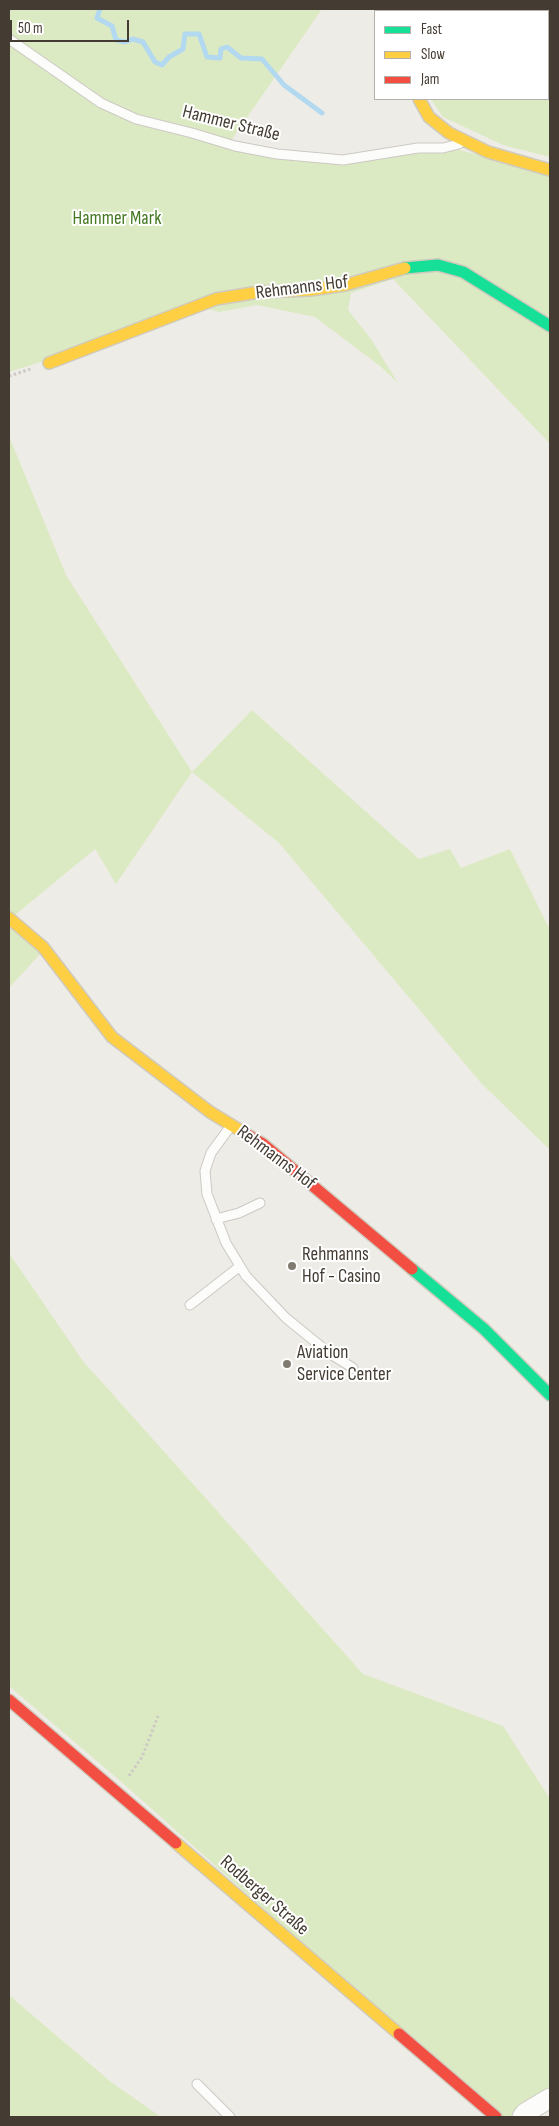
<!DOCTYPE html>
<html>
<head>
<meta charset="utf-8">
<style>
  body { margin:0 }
  #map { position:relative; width:559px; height:2126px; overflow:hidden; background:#eeece6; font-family:"Sofia Sans Condensed",sans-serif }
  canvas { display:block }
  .frame { position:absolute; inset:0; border:10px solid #443c32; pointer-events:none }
  .legend { position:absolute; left:374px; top:10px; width:175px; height:90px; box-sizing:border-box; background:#fff; border:1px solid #b4b1ad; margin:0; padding:6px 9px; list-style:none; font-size:15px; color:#443c32 }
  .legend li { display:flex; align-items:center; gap:10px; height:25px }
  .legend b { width:25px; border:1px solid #b4b1ad }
  .scale { position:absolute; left:10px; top:20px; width:119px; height:22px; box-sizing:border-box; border:2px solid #443c32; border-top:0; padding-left:6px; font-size:15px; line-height:18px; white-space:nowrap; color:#443c32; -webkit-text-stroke:4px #fff; paint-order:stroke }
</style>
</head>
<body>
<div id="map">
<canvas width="559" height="2126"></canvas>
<div class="frame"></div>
<ul class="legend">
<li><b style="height:6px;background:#16e098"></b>Fast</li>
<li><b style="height:6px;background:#ffcf43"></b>Slow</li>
<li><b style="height:6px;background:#f24e42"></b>Jam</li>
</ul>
<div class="scale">50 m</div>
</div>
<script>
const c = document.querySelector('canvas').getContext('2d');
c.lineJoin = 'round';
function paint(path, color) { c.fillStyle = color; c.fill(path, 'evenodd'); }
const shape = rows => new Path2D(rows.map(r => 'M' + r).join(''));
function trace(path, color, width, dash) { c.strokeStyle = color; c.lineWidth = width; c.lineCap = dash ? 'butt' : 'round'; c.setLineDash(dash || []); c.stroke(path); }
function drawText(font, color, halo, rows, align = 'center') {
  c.font = font + ' "Sofia Sans Condensed",sans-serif'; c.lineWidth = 4; c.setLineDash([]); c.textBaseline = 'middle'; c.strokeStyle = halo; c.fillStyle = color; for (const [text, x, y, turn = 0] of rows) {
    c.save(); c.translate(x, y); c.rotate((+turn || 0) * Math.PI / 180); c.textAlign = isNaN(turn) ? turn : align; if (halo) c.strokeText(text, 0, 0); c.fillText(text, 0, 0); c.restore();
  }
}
paint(shape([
  [9,9,322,9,228,145,280,157,393,155,453,148,550,175,550,444,393,279,351,293,348,310,371,339,398,383,380,366,315,317,257,305,219,312,191,304,113,339,9,372],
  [548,61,550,61,550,157,503,145,443,117,431,99,548,99],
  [9,436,66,575,192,772,252,710,419,859,450,849,461,868,510,849,550,930,550,1150,481,1083,279,843,192,772,116,884,95,849,9,920,43,951,9,988],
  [9,1253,83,1361,363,1674,503,1726,550,1799,550,2111,537,2117,497,2117,126,1786,9,1686],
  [9,1995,111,2082,161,2117,9,2117]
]), '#dceac3');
trace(shape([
  [100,9,97,18,112,26,116,40,125,42,133,39,143,42,155,62,162,65,169,57,183,49,185,34,199,34,207,57,220,58,221,49,227,47,241,58,262,59,284,85,322,113],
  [548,90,550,93]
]), '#b2d9f0', 5);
const lane = shape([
  [9,39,101,103,136,119,192,133,235,146,277,154,343,160,418,148,443,148,459,144],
  [230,1127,211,1153,205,1171,207,1194,226,1243,246,1276,286,1318,329,1353,353,1368],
  [216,1219,239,1213,260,1203],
  [190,1305,239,1267],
  [197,2084,230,2117]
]);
const street = shape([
  [403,9,407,11],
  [522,2117,525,2113,550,2098]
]);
const fast = shape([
  [405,268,438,265,463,272,550,326],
  [412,1269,484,1329,550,1395]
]);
const slow = shape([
  [419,99,429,117,449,133,488,152,550,170],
  [49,363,216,299,259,292,310,290,345,285,405,268],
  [9,918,43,947,112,1037,210,1112,246,1134],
  [176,1843,399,2034]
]);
const jam = shape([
  [459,11,462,9],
  [246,1134,263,1144,412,1269],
  [9,1700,176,1843],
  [399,2034,496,2117]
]);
trace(lane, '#ccc9c3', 11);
trace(street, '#ccc9c3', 21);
trace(fast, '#cfcabd', 14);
trace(slow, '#cfcabd', 14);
trace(jam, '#cfcabd', 14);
trace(shape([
  [9,376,31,369],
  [129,1776,142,1757,158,1716]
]), '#cdcac6', 3, [2.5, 2.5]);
trace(lane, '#fcfcfb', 9);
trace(street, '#fcfcfb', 19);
trace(fast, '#16e098', 11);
trace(slow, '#ffcf43', 11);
trace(jam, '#f24e42', 11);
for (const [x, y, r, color] of [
  [292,1266,5,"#807a71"],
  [287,1364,5,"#807a71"]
]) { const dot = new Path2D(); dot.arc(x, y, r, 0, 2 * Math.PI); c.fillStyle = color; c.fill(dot); trace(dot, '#fff', 2); }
drawText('19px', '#443c32', '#fff', [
  ["Hammer Straße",231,124,14],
  ["Rehmanns Hof",302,288,-7],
  ["Rehmanns Hof",276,1158,37],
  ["Rodberger Straße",264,1896,41]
]);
drawText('19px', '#467723', '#fff', [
  ["Hammer Mark",117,219]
]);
drawText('19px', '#443c32', '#fff', [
  ["Rehmanns",302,1255],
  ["Hof - Casino",302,1277],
  ["Aviation",297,1353],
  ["Service Center",297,1375]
], 'left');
</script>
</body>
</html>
